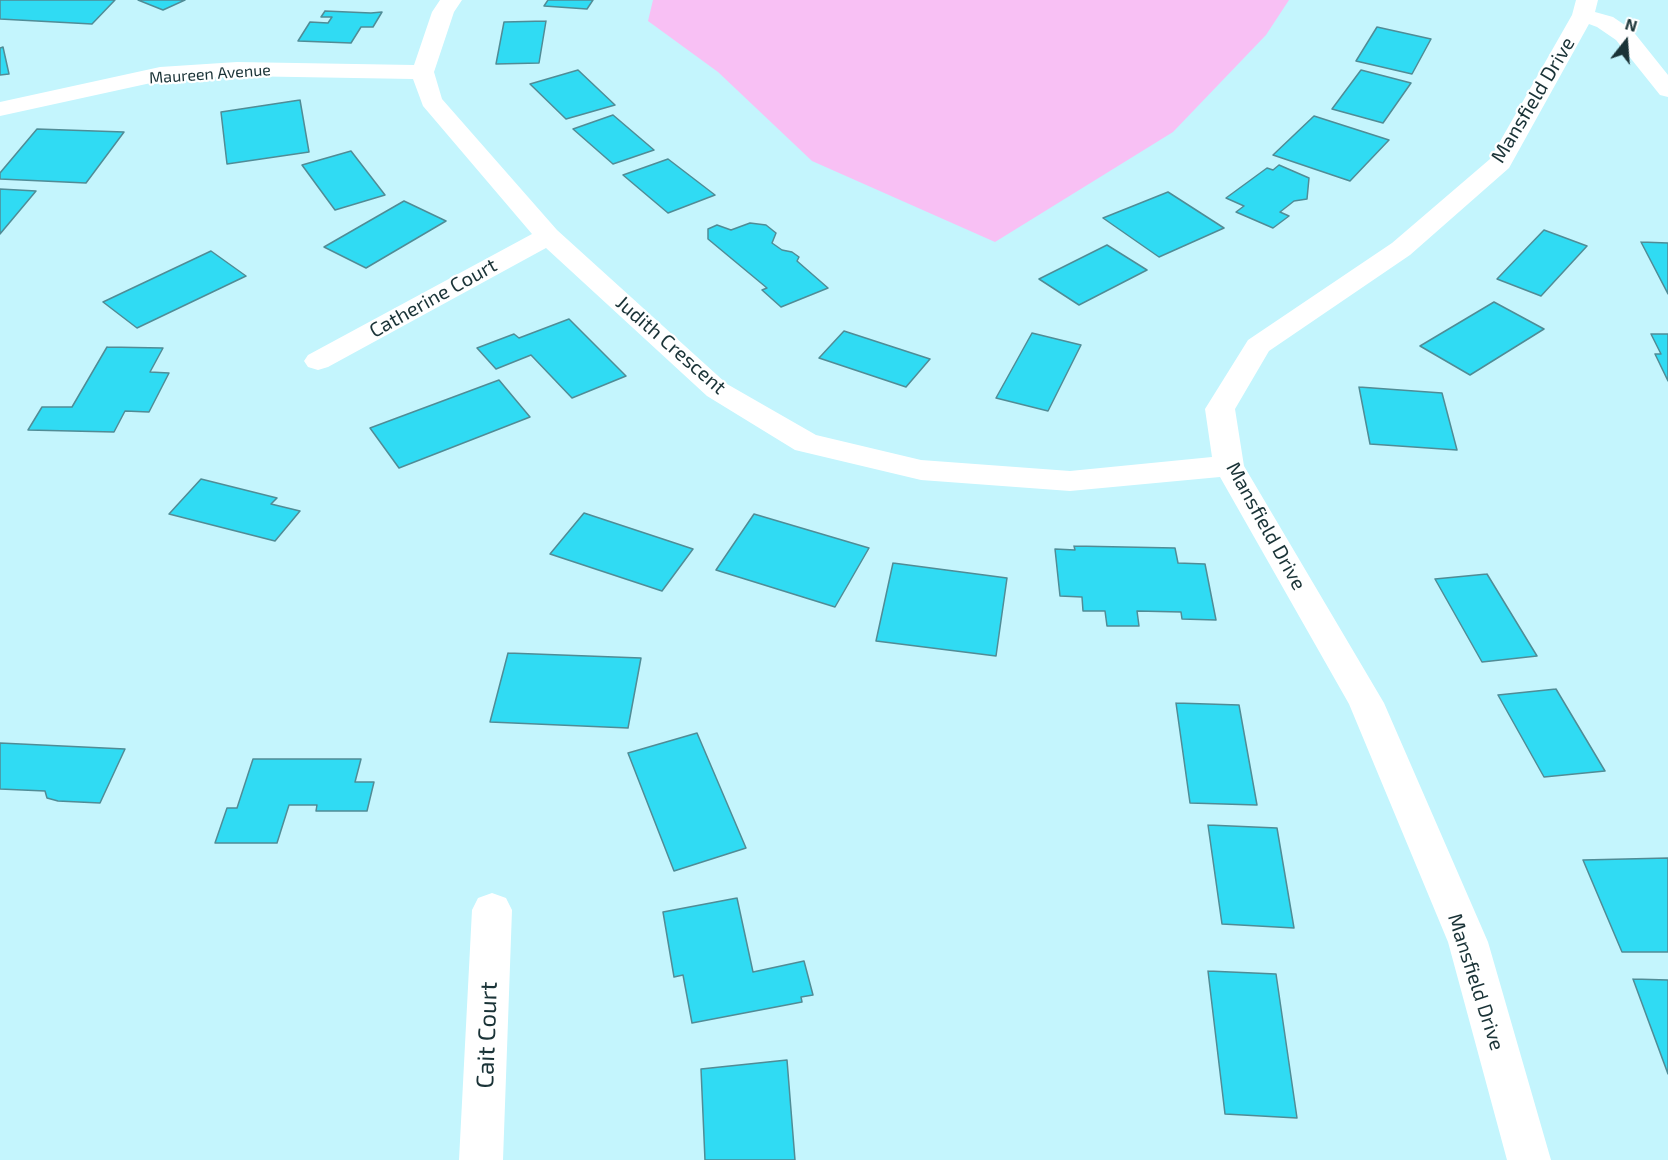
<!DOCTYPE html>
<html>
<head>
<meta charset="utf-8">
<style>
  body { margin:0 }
  #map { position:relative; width:1668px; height:1160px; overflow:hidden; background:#c4f5fd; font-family:"Exo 2",sans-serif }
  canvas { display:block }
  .north { position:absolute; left:1596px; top:12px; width:60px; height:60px; -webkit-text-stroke:4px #fff; paint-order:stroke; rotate:17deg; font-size:16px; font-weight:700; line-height:24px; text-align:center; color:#1a3337 }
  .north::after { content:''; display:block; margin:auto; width:21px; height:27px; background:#1a3337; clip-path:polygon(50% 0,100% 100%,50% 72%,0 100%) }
</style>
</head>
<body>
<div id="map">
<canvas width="1668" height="1160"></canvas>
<div class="north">N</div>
</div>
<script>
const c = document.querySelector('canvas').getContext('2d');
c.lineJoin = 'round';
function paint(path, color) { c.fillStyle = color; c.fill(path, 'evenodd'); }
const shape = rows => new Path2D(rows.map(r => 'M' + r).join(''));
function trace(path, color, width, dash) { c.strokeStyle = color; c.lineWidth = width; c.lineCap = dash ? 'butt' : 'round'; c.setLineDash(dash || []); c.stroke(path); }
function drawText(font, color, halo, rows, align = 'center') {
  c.font = font + ' "Exo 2",sans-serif'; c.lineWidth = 4.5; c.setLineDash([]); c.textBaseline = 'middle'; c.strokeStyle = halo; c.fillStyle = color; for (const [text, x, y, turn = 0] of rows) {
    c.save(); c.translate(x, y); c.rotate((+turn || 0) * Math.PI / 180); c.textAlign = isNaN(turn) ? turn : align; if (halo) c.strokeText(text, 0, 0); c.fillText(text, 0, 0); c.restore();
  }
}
paint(shape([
  [653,0,1289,0,1266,35,1173,132,995,242,812,161,718,72,648,21]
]), '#f8c0f4');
const building = shape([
  [0,0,115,0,92,24,0,19,0,0],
  [138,0,185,0,163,10,138,0],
  [548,0,593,0,587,9,544,6,548,0],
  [325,11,371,13,382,12,373,27,361,27,351,43,298,41,310,22,328,23,332,17,321,17,325,11],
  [546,21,539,63,496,64,504,22,546,21],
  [1377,27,1431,39,1412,74,1356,61,1377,27],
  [3,47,9,74,0,75,0,48,3,47],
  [578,70,615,105,566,119,530,84,578,70],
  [1361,70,1411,83,1383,123,1332,109,1361,70],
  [300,100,309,152,227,164,221,112,300,100],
  [613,115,654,150,613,164,573,129,613,115],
  [1314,116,1389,140,1350,181,1273,155,1314,116],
  [37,129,124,132,86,183,0,179,0,173,37,129],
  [351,151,385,195,335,210,302,165,351,151],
  [668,159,715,195,668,213,623,175,668,159],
  [1279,165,1309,178,1307,199,1294,201,1280,212,1289,216,1273,228,1236,212,1244,206,1226,198,1267,168,1273,170,1279,165],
  [0,189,36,191,0,234,0,189],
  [1168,192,1224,228,1159,257,1103,218,1168,192],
  [404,201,446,221,366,268,324,247,404,201],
  [750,223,766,225,776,233,772,243,782,250,792,252,799,257,797,261,828,288,781,307,762,290,767,288,708,239,708,229,717,225,731,230,750,223],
  [1544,230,1587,246,1541,296,1497,279,1544,230],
  [1641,242,1668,243,1668,294,1641,242],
  [1107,245,1147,270,1079,305,1039,279,1107,245],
  [211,251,246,276,137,328,103,302,211,251],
  [1494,302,1544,329,1470,375,1420,346,1494,302],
  [569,319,626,376,572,398,531,355,496,369,477,348,514,334,519,338,569,319],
  [844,331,930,359,906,387,819,358,844,331],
  [1032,333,1081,345,1048,411,996,398,1032,333],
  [1651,334,1668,334,1668,381,1655,354,1661,354,1651,334],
  [107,347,163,348,150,372,169,373,149,412,125,411,114,432,28,430,42,407,72,407,107,347],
  [499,380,530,417,399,468,370,428,499,380],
  [1359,387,1442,393,1457,450,1370,444,1359,387],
  [201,479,277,498,271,504,300,511,275,541,169,514,201,479],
  [584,513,693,549,662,591,550,554,584,513],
  [754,514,869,548,835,607,716,570,754,514],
  [1074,546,1175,548,1178,563,1205,564,1216,620,1182,619,1181,612,1137,611,1139,626,1107,626,1105,611,1083,611,1082,597,1060,596,1055,549,1075,550,1074,546],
  [893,563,1007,578,996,656,876,641,893,563],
  [1487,574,1537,656,1482,662,1435,579,1487,574],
  [508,653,641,658,628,728,490,722,508,653],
  [1556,689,1605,771,1544,777,1498,695,1556,689],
  [1176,703,1239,705,1257,805,1190,803,1176,703],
  [697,733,746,848,674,871,628,753,697,733],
  [0,743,125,749,100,803,58,801,47,798,45,791,0,789,0,743],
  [253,759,361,759,355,782,374,782,367,811,316,811,317,805,289,805,277,843,215,843,227,808,237,808,253,759],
  [1208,825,1277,828,1294,928,1222,924,1208,825],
  [1668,858,1668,952,1622,952,1583,860,1668,858],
  [737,898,753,972,804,961,813,995,801,997,802,1002,692,1023,683,975,674,977,663,912,737,898],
  [1208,971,1276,974,1297,1118,1225,1114,1208,971],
  [1633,979,1668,980,1668,1074,1633,979],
  [787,1060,795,1160,705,1160,701,1069,787,1060]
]);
paint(building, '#30dbf3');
trace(building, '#508c96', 1.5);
paint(shape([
  [440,0,462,0,454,12,434,72,442,99,557,230,727,384,816,435,921,460,1070,471,1212,457,1205,409,1248,340,1392,243,1490,159,1572,15,1576,0,1598,0,1595,12,1613,17,1632,30,1668,75,1668,97,1660,95,1616,40,1597,27,1589,24,1509,168,1410,255,1269,351,1235,409,1244,466,1384,703,1488,942,1551,1160,1507,1160,1448,942,1349,704,1220,477,1070,491,921,480,795,450,707,396,546,248,328,367,318,370,308,367,304,361,308,355,532,234,423,106,413,79,237,76,160,81,0,116,0,102,160,67,237,62,414,65,432,12,440,0],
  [492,893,506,898,512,910,503,1160,459,1160,472,910,478,898,492,893]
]), '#fff');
drawText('16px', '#1a3337', '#fff', [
  ["Maureen Avenue",210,74,-4]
]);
drawText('20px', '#1a3337', '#fff', [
  ["Mansfield Drive",1533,100,-59],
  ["Catherine Court",433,298,-29],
  ["Judith Crescent",671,345,41],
  ["Mansfield Drive",1266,526,61],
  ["Mansfield Drive",1476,982,72]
]);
drawText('24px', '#1a3337', '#fff', [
  ["Cait Court",487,1035,-88]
]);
</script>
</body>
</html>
